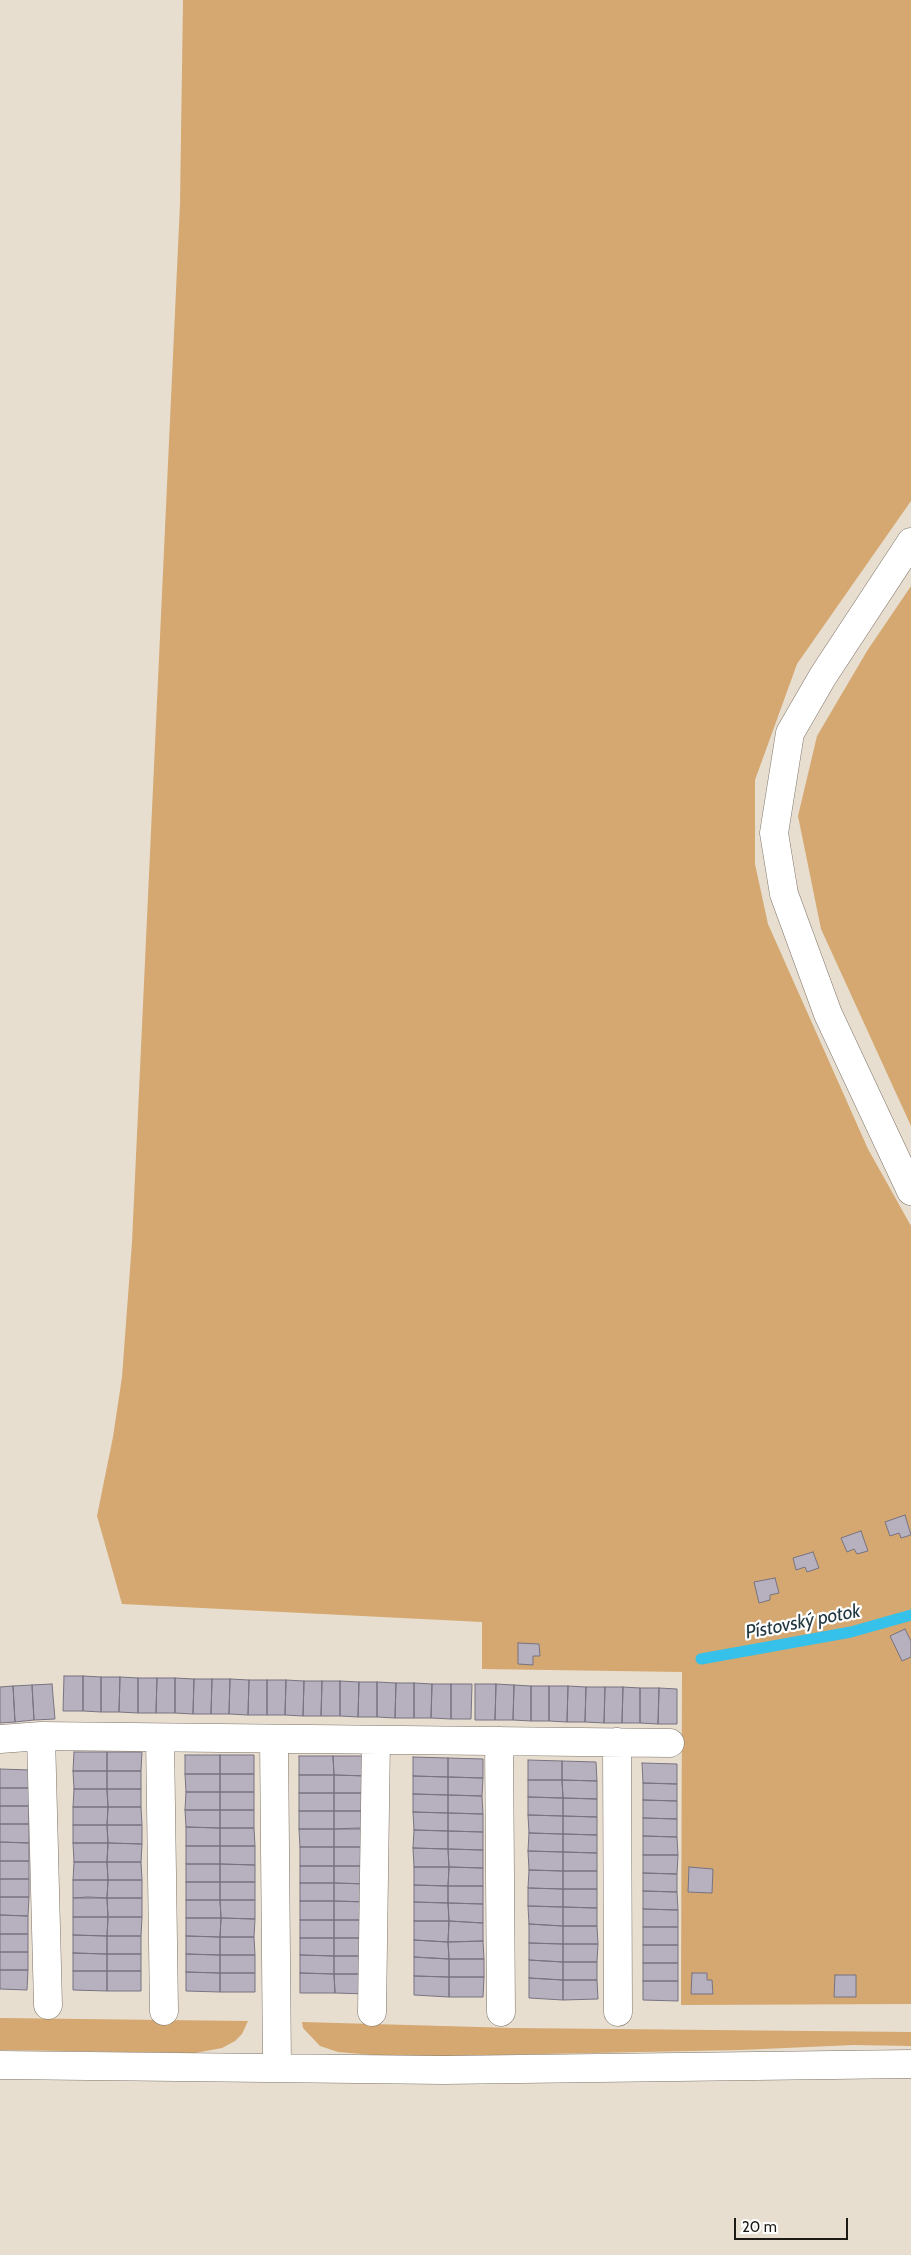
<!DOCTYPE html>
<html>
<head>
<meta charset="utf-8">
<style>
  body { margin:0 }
  #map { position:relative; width:911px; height:2255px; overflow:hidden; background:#e8ded0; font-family:Cabin,sans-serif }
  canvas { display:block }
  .scale { position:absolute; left:734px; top:2218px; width:114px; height:22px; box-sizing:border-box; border:2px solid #1d1914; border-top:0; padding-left:6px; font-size:15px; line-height:18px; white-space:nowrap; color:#1d1914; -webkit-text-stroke:4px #fff; paint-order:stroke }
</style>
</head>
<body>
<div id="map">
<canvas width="911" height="2255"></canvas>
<div class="scale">20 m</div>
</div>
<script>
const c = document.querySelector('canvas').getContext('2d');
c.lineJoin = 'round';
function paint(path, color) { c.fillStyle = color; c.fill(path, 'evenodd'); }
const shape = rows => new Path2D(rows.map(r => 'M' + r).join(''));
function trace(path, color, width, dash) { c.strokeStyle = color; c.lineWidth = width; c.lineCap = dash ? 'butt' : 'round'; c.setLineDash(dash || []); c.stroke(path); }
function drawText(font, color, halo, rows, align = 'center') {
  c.font = font + ' Cabin,sans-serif'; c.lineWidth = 4.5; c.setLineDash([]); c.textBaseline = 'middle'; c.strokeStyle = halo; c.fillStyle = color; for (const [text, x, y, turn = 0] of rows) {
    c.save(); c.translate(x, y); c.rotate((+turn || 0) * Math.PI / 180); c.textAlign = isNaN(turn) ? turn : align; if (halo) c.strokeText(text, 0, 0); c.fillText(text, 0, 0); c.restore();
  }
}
paint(shape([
  [183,0,911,0,911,501,797,664,755,780,755,864,768,924,868,1149,911,1226,911,2004,681,2005,682,1672,482,1669,482,1622,122,1604,97,1516,113,1437,122,1377,132,1242,180,204],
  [911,586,911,1126,821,929,798,816,817,736,867,651],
  [0,2018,248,2021,242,2034,235,2041,222,2048,195,2053,0,2050],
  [302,2022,514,2028,911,2032,911,2046,853,2045,740,2050,397,2057,338,2052,320,2046,303,2028]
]), '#d4a870');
trace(shape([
  [701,1659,851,1632,911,1615]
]), '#35c1ea', 11);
const building = shape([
  [905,1515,911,1535,901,1538,899,1533,890,1536,885,1522,905,1515],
  [861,1531,868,1551,857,1554,854,1549,847,1552,841,1538,861,1531],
  [813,1552,819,1568,807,1572,805,1567,796,1570,793,1558,813,1552],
  [775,1578,779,1593,770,1595,770,1600,759,1603,754,1582,775,1578],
  [905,1629,911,1641,911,1657,902,1661,890,1636,905,1629],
  [518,1643,539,1644,540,1656,533,1656,533,1665,518,1664,518,1643],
  [64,1676,83,1676,83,1711,63,1711,64,1676],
  [83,1676,101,1677,101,1712,83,1711,83,1676],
  [101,1677,120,1677,119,1712,101,1712,101,1677],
  [120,1677,138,1678,138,1713,119,1712,120,1677],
  [138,1678,157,1678,156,1713,138,1713,138,1678],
  [157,1678,175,1678,175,1713,156,1713,157,1678],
  [175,1678,194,1679,193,1714,175,1713,175,1678],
  [194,1679,212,1679,211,1714,193,1714,194,1679],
  [212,1679,230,1679,229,1714,211,1714,212,1679],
  [230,1679,249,1680,248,1715,229,1714,230,1679],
  [249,1680,267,1680,267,1715,248,1715,249,1680],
  [267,1680,286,1680,285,1715,267,1715,267,1680],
  [286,1680,304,1681,303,1716,285,1715,286,1680],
  [304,1681,322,1681,321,1716,303,1716,304,1681],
  [322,1681,340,1681,340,1716,321,1716,322,1681],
  [340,1681,359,1682,358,1717,340,1716,340,1681],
  [359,1682,377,1682,377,1717,358,1717,359,1682],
  [377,1682,396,1683,395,1718,377,1717,377,1682],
  [396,1683,414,1683,414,1718,395,1718,396,1683],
  [414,1683,432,1684,431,1718,414,1718,414,1683],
  [52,1684,55,1719,34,1720,32,1685,52,1684],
  [432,1684,451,1684,451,1719,431,1718,432,1684],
  [451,1684,472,1684,471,1719,451,1719,451,1684],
  [475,1684,496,1684,495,1720,475,1720,475,1684],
  [496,1684,514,1685,513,1720,495,1720,496,1684],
  [32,1685,34,1720,15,1722,13,1686,32,1685],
  [514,1685,531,1686,531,1721,513,1720,514,1685],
  [13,1686,15,1722,0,1723,0,1687,13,1686],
  [531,1686,549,1686,549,1721,531,1721,531,1686],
  [549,1686,568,1686,567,1722,549,1721,549,1686],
  [568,1686,586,1687,585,1722,567,1722,568,1686],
  [586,1687,605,1687,604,1723,585,1722,586,1687],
  [605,1687,623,1687,622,1723,604,1723,605,1687],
  [623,1687,640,1688,640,1723,622,1723,623,1687],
  [640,1688,659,1688,658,1724,640,1723,640,1688],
  [659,1688,677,1689,677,1724,658,1724,659,1688],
  [74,1752,107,1752,107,1771,73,1771,74,1752],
  [107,1752,142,1752,141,1771,107,1771,107,1752],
  [185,1755,220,1755,220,1774,185,1774,185,1755],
  [220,1755,254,1755,254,1774,220,1774,220,1755],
  [299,1756,333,1756,334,1775,299,1775,299,1756],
  [333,1756,367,1756,367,1776,334,1775,333,1756],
  [413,1757,448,1758,448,1777,413,1776,413,1757],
  [448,1758,483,1759,483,1778,448,1777,448,1758],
  [528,1760,562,1761,562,1780,528,1780,528,1760],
  [562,1761,596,1762,597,1781,562,1780,562,1761],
  [642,1763,677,1764,677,1784,643,1783,642,1763],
  [0,1769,30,1770,30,1788,0,1788,0,1769],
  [73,1771,107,1771,107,1789,74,1789,73,1771],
  [107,1771,141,1771,141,1789,107,1789,107,1771],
  [185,1774,220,1774,220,1792,186,1792,185,1774],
  [220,1774,254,1774,254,1792,220,1792,220,1774],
  [299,1775,334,1775,334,1793,299,1793,299,1775],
  [334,1775,367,1776,368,1793,334,1793,334,1775],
  [413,1776,448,1777,448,1795,413,1794,413,1776],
  [448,1777,483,1778,482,1796,448,1795,448,1777],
  [528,1780,562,1780,563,1798,528,1797,528,1780],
  [562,1780,597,1781,597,1799,563,1798,562,1780],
  [643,1783,677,1784,677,1801,643,1800,643,1783],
  [0,1788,30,1788,29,1806,0,1806,0,1788],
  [74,1789,107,1789,108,1807,73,1807,74,1789],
  [107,1789,141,1789,141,1807,108,1807,107,1789],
  [186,1792,220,1792,220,1810,185,1810,186,1792],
  [220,1792,254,1792,254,1810,220,1810,220,1792],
  [299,1793,334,1793,334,1811,299,1811,299,1793],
  [334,1793,368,1793,368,1811,334,1811,334,1793],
  [413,1794,448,1795,448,1813,413,1812,413,1794],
  [448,1795,482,1796,483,1814,448,1813,448,1795],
  [528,1797,563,1798,563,1816,528,1815,528,1797],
  [563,1798,597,1799,597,1817,563,1816,563,1798],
  [643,1800,677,1801,677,1819,643,1818,643,1800],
  [0,1806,29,1806,29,1824,0,1824,0,1806],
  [73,1807,108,1807,107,1825,73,1825,73,1807],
  [108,1807,141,1807,142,1825,107,1825,108,1807],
  [185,1810,220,1810,220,1828,186,1827,185,1810],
  [220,1810,254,1810,254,1828,220,1828,220,1810],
  [299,1811,334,1811,334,1829,299,1829,299,1811],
  [334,1811,368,1811,368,1829,334,1829,334,1811],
  [413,1812,448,1813,448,1831,414,1830,413,1812],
  [448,1813,483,1814,483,1832,448,1831,448,1813],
  [528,1815,563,1816,563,1834,529,1833,528,1815],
  [563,1816,597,1817,597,1835,563,1834,563,1816],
  [643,1818,677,1819,677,1837,643,1836,643,1818],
  [0,1824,29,1824,29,1843,0,1842,0,1824],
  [73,1825,107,1825,108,1843,73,1843,73,1825],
  [107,1825,142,1825,142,1844,108,1843,107,1825],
  [186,1827,220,1828,220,1846,186,1846,186,1827],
  [220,1828,254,1828,255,1846,220,1846,220,1828],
  [358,1828,368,1829,368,1847,334,1847,334,1829,358,1828],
  [299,1829,334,1829,334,1847,300,1847,299,1829],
  [414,1830,448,1831,448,1849,413,1848,414,1830],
  [448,1831,483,1832,483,1850,448,1849,448,1831],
  [529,1833,563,1834,563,1852,528,1851,529,1833],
  [563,1834,597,1835,597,1853,563,1852,563,1834],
  [643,1836,677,1837,678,1855,643,1855,643,1836],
  [0,1842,29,1843,29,1861,0,1861,0,1842],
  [73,1843,108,1843,107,1862,74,1862,73,1843],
  [108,1843,142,1844,141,1862,107,1862,108,1843],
  [186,1846,220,1846,220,1864,186,1864,186,1846],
  [220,1846,255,1846,255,1865,220,1864,220,1846],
  [300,1847,334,1847,334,1866,300,1866,300,1847],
  [334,1847,368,1847,368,1866,334,1866,334,1847],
  [413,1848,448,1849,449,1867,414,1867,413,1848],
  [448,1849,483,1850,483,1868,449,1867,448,1849],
  [528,1851,563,1852,563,1871,529,1870,528,1851],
  [563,1852,597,1853,597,1871,563,1871,563,1852],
  [643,1855,678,1855,677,1874,643,1873,643,1855],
  [0,1861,29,1861,29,1879,0,1879,0,1861],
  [74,1862,107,1862,108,1880,73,1880,74,1862],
  [107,1862,141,1862,142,1880,108,1880,107,1862],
  [186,1864,220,1864,220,1882,186,1882,186,1864],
  [220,1864,255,1865,255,1882,220,1882,220,1864],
  [300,1866,334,1866,334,1883,300,1883,300,1866],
  [334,1866,368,1866,368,1884,334,1883,334,1866],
  [414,1867,449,1867,448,1886,414,1885,414,1867],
  [449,1867,483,1868,483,1886,448,1886,449,1867],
  [689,1867,713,1869,712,1893,688,1892,689,1867],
  [529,1870,563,1871,563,1889,528,1888,529,1870],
  [563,1871,597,1871,597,1889,563,1889,563,1871],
  [643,1873,677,1874,677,1892,643,1891,643,1873],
  [0,1879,29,1879,29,1897,0,1897,0,1879],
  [73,1880,108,1880,107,1898,73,1898,73,1880],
  [108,1880,142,1880,142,1898,107,1898,108,1880],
  [186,1882,220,1882,220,1900,186,1900,186,1882],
  [220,1882,255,1882,255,1900,220,1900,220,1882],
  [300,1883,334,1883,334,1901,300,1901,300,1883],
  [334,1883,368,1884,368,1902,334,1901,334,1883],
  [414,1885,448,1886,448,1903,414,1902,414,1885],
  [448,1886,483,1886,483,1904,448,1903,448,1886],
  [528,1888,563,1889,563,1907,528,1906,528,1888],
  [563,1889,597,1889,597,1908,563,1907,563,1889],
  [643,1891,677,1892,678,1910,643,1909,643,1891],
  [0,1897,29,1897,28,1916,0,1915,0,1897],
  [88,1897,107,1898,108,1917,73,1917,73,1898,88,1897],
  [107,1898,142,1898,142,1917,108,1917,107,1898],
  [186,1900,220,1900,221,1918,186,1918,186,1900],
  [220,1900,255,1900,255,1919,221,1918,220,1900],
  [300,1901,334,1901,334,1920,300,1920,300,1901],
  [334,1901,368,1902,368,1920,334,1920,334,1901],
  [414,1902,448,1903,449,1921,414,1921,414,1902],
  [448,1903,483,1904,483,1923,449,1921,448,1903],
  [528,1906,563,1907,563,1926,529,1924,528,1906],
  [563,1907,597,1908,597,1926,563,1926,563,1907],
  [643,1909,678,1910,678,1927,643,1927,643,1909],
  [0,1915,28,1916,28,1934,0,1934,0,1915],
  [73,1917,108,1917,107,1936,73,1935,73,1917],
  [108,1917,142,1917,141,1936,107,1936,108,1917],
  [186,1918,221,1918,220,1937,186,1936,186,1918],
  [221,1918,255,1919,254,1937,220,1937,221,1918],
  [300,1920,334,1920,334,1938,300,1938,300,1920],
  [334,1920,368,1920,368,1938,334,1938,334,1920],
  [414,1921,449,1921,448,1942,414,1940,414,1921],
  [449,1921,483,1923,483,1941,448,1942,449,1921],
  [529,1924,563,1926,563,1944,529,1943,529,1924],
  [563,1926,597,1926,598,1944,563,1944,563,1926],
  [643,1927,678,1927,678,1945,643,1945,643,1927],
  [0,1934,28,1934,28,1952,0,1952,0,1934],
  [73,1935,107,1936,107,1954,73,1953,73,1935],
  [107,1936,141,1936,141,1954,107,1954,107,1936],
  [186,1936,220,1937,220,1955,186,1954,186,1936],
  [220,1937,254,1937,255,1955,220,1955,220,1937],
  [300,1938,334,1938,334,1956,300,1955,300,1938],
  [334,1938,368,1938,369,1956,334,1956,334,1938],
  [414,1940,448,1942,449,1959,414,1957,414,1940],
  [483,1941,484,1959,449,1959,448,1942,483,1941],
  [529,1943,563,1944,563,1962,529,1960,529,1943],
  [563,1944,598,1944,597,1962,563,1962,563,1944],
  [643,1945,678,1945,678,1963,643,1963,643,1945],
  [0,1952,28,1952,28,1970,0,1970,0,1952],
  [73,1953,107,1954,107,1971,73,1971,73,1953],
  [107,1954,141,1954,141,1971,107,1971,107,1954],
  [186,1954,220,1955,220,1973,186,1972,186,1954],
  [220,1955,255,1955,255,1973,220,1973,220,1955],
  [300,1955,334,1956,334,1974,300,1973,300,1955],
  [334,1956,369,1956,369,1974,334,1974,334,1956],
  [414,1957,449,1959,449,1977,414,1976,414,1957],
  [449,1959,484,1959,484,1977,449,1977,449,1959],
  [529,1960,563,1962,563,1980,529,1978,529,1960],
  [563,1962,597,1962,597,1980,563,1980,563,1962],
  [643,1963,678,1963,678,1981,643,1981,643,1963],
  [0,1970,28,1970,27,1990,0,1989,0,1970],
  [73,1971,107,1971,107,1991,73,1990,73,1971],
  [107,1971,141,1971,141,1991,107,1991,107,1971],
  [186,1972,220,1973,220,1992,186,1991,186,1972],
  [220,1973,255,1973,255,1992,220,1992,220,1973],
  [300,1973,334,1974,335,1993,300,1993,300,1973],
  [692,1973,707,1973,707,1980,712,1980,713,1994,691,1994,692,1973],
  [334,1974,369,1974,368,1994,335,1993,334,1974],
  [835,1975,856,1975,856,1997,834,1997,835,1975],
  [414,1976,449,1977,449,1997,414,1995,414,1976],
  [449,1977,484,1977,483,1997,449,1997,449,1977],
  [529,1978,563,1980,563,2000,529,1998,529,1978],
  [563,1980,597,1980,598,1999,563,2000,563,1980],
  [643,1981,678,1981,678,2001,643,2000,643,1981]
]);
paint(building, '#b7b1bf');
trace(building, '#787380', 1);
const minor = shape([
  [911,542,823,676,790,733,774,833,784,894,828,1014,911,1191],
  [41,1736,48,2005],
  [160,1738,164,2011],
  [0,1739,41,1736,670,1743],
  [274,1739,277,2067],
  [499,1741,501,2012],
  [617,1742,618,2012],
  [372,2012,376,1740],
  [0,2065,443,2070,911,2064]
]);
trace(minor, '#7d7367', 29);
trace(minor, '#fff', 28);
drawText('italic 19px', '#213840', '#fff', [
  ["Pístovský potok",803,1622,-11]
]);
</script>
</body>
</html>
